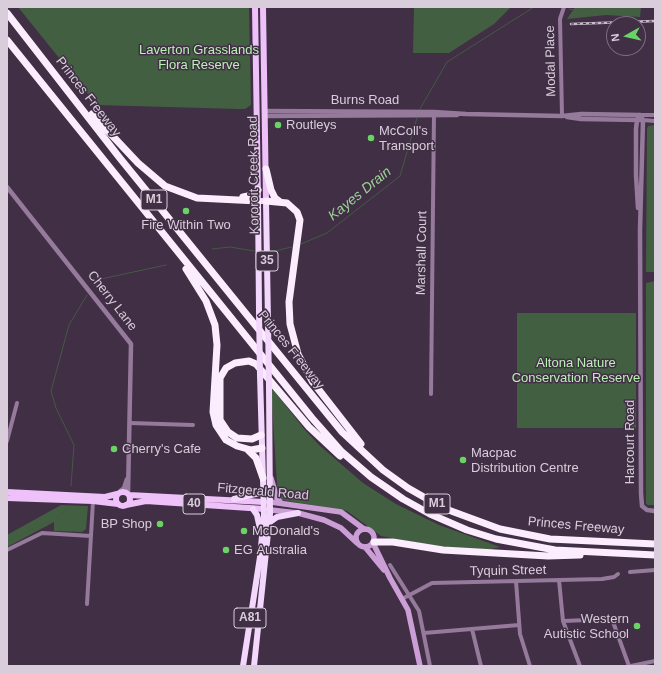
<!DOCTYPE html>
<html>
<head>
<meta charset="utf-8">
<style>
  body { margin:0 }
  #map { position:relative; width:662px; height:673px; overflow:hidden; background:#412f45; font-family:Arial,sans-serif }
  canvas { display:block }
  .frame { position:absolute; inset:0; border:8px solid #d9cddb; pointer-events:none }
  .north { position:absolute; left:606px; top:16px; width:40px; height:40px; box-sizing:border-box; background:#412f45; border:1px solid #7e6e81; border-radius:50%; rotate:262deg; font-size:11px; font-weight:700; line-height:16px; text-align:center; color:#d9cddb }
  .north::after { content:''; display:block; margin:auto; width:14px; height:18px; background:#69d464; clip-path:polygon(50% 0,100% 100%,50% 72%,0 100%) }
</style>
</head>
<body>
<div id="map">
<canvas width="662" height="673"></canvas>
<div class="frame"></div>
<div class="north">N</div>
</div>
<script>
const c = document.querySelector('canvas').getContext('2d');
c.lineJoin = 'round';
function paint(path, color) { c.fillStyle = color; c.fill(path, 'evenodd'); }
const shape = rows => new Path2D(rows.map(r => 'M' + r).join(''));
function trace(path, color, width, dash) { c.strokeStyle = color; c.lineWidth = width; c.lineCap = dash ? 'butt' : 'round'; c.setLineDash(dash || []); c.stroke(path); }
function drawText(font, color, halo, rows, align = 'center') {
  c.font = font + ' Arial,sans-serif'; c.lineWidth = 3; c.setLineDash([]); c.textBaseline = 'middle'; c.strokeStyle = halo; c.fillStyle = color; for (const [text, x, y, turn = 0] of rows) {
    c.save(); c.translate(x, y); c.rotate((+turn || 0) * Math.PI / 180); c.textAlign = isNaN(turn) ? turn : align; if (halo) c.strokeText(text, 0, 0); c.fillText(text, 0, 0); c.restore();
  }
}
paint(shape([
  [18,7,249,7,251,105,245,109,239,109,97,105],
  [414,7,511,7,494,24,449,53,413,53],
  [575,7,641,7,640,17,606,15,567,19],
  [655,125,655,272,646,272,647,129,648,126],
  [655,281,655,505,648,505,646,504,646,283],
  [517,313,636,313,636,428,517,428],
  [271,387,305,430,319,445,363,483,396,504,439,525,500,547,487,550,441,547,381,536,347,511,282,500,279,496,277,484],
  [61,505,88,506,86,529,82,532,54,531,54,522,7,547,7,535]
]), '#435f41');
trace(shape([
  [569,9,575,10,608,7],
  [420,109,447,62,534,7],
  [301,244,327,233,400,176,417,118],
  [212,249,230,247,254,251],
  [274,251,292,247],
  [94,286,101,279,166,265],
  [71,486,74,445,56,408,51,391,69,325,87,295],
  [7,542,59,516,66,511,68,506]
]), '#445944', 1);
trace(shape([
  [640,115,655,115],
  [562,116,560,19,564,7],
  [643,120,655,121],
  [431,394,434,112],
  [130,423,193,425],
  [7,441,17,403],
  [7,550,42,533,91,536],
  [390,565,419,611,430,666],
  [630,572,655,570],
  [559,580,563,621,580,666],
  [516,581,520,634,530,666],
  [402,599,432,583,602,579,614,577,618,574],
  [87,604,93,501],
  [563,621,612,619,629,666],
  [472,629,481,666],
  [424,633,519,625],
  [631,666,655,661]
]), '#957a9c', 4);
trace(shape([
  [264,111,434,112,466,114,562,116,581,114,640,115],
  [640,115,643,120,640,230,641,493,642,506,647,510,655,511],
  [264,116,457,115],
  [567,117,581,119,640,120],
  [7,187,131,344,128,494],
  [638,208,636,175,636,129,637,120,640,115],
  [118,493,124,488,127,479]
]), '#957a9c', 4.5);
trace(shape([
  [271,478,277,498,281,503],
  [271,502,341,512,364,529],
  [271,510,298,513,324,520,341,528,357,543],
  '356 538a9 9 0 1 1 18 0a9 9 0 1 1-18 0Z',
  [373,543,390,578,408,610,420,666],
  [365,547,384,570]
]), '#cb9fd6', 5.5);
trace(shape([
  [255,7,258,201],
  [263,7,266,201],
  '116 499a7 7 0 1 1 14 0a7 7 0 1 1-14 0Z',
  [7,492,105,497,117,494],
  [129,495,264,502],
  [7,498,93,501,118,504],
  [126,505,146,501,264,509]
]), '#eec1f9', 6);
trace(shape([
  [259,310,258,201,266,201,268,322],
  [234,499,264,492],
  [253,509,257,515,260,529],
  [270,522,277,517,298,513],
  [243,666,260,557,264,515,260,375],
  [254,666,270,514,269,387]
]), '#f4d7fc', 6);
trace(shape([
  [7,13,119,157,307,389,342,432,383,470,408,488,443,508,500,529,550,539,655,544],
  [7,40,312,418,342,452,371,477,403,499,430,514,467,530,496,539,555,550,655,555],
  [92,114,138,163,165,186,197,198,258,201],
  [266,169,271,190,275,198,279,201],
  [243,197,253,195,258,190],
  [266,201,287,203,297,212,300,220,289,302,290,324,298,354,312,381,361,444],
  [186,269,206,301,215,325,217,345,213,412,216,425,226,440,237,446,251,450,262,448],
  [261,435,252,439,237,438,228,432,220,420,220,378,226,368,235,363,249,361,256,364,309,427,340,456],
  [248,450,256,458,263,478],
  [374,542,393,542,443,550,548,556,580,555]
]), '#fbedfe', 7);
const rail = shape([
  [571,24,655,21]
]);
trace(rail, '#c9bdcc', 2.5);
trace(rail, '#412f45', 1, [3]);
trace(shape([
  [259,310,260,375],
  [268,322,269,387]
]), '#f4d7fc', 6);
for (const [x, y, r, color] of [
  [278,125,4,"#69d464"],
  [371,138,4,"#69d464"],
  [186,211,4,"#69d464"],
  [114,449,4,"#69d464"],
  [463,460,4,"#69d464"],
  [160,524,4,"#69d464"],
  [244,531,4,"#69d464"],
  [226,550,4,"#69d464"],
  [637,626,4,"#69d464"]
]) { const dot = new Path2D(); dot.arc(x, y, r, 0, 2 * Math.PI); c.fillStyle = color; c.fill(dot); trace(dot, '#412f45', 1.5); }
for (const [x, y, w] of [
  [154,200,26],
  [267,261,22],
  [194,504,22],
  [437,504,26],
  [250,618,32]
]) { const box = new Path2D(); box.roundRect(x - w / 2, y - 10, w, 20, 3); c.fillStyle = '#412f45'; c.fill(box); trace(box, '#d9cddb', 1); }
drawText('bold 12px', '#d9cddb', null, [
  ["M1",154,200],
  ["35",267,261],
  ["40",194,504],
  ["M1",437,504],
  ["A81",250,618]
]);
drawText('13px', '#b9f2b4', '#412f45', [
  ["Laverton Grasslands",199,50],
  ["Flora Reserve",199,65],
  ["Altona Nature",576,363],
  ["Conservation Reserve",576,378]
]);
drawText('13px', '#d9cddb', '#412f45', [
  ["Modal Place",551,61,-91],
  ["Princes Freeway",88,97,52],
  ["Burns Road",365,100],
  ["Kororoit Creek Road",254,175,-91],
  ["Marshall Court",422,253,-89],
  ["Cherry Lane",112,301,52],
  ["Princes Freeway",291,350,51],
  ["Harcourt Road",630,442,-90],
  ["Fitzgerald Road",263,492,5],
  ["Princes Freeway",576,526,5],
  ["Tyquin Street",508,571,-1]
]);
drawText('13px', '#d9cddb', '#412f45', [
  ["Routleys",286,125],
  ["McColl's",379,131],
  ["Transport",379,146],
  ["Fire Within Two",186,225,"center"],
  ["Cherry's Cafe",122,449],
  ["Macpac",471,453],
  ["Distribution Centre",471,468],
  ["BP Shop",152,524,"right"],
  ["McDonald's",252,531],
  ["EG Australia",234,550],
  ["Western",629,619,"right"],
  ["Autistic School",629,634,"right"]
], 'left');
drawText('italic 14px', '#9bd396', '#412f45', [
  ["Kayes Drain",360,194,-39]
]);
</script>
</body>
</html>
